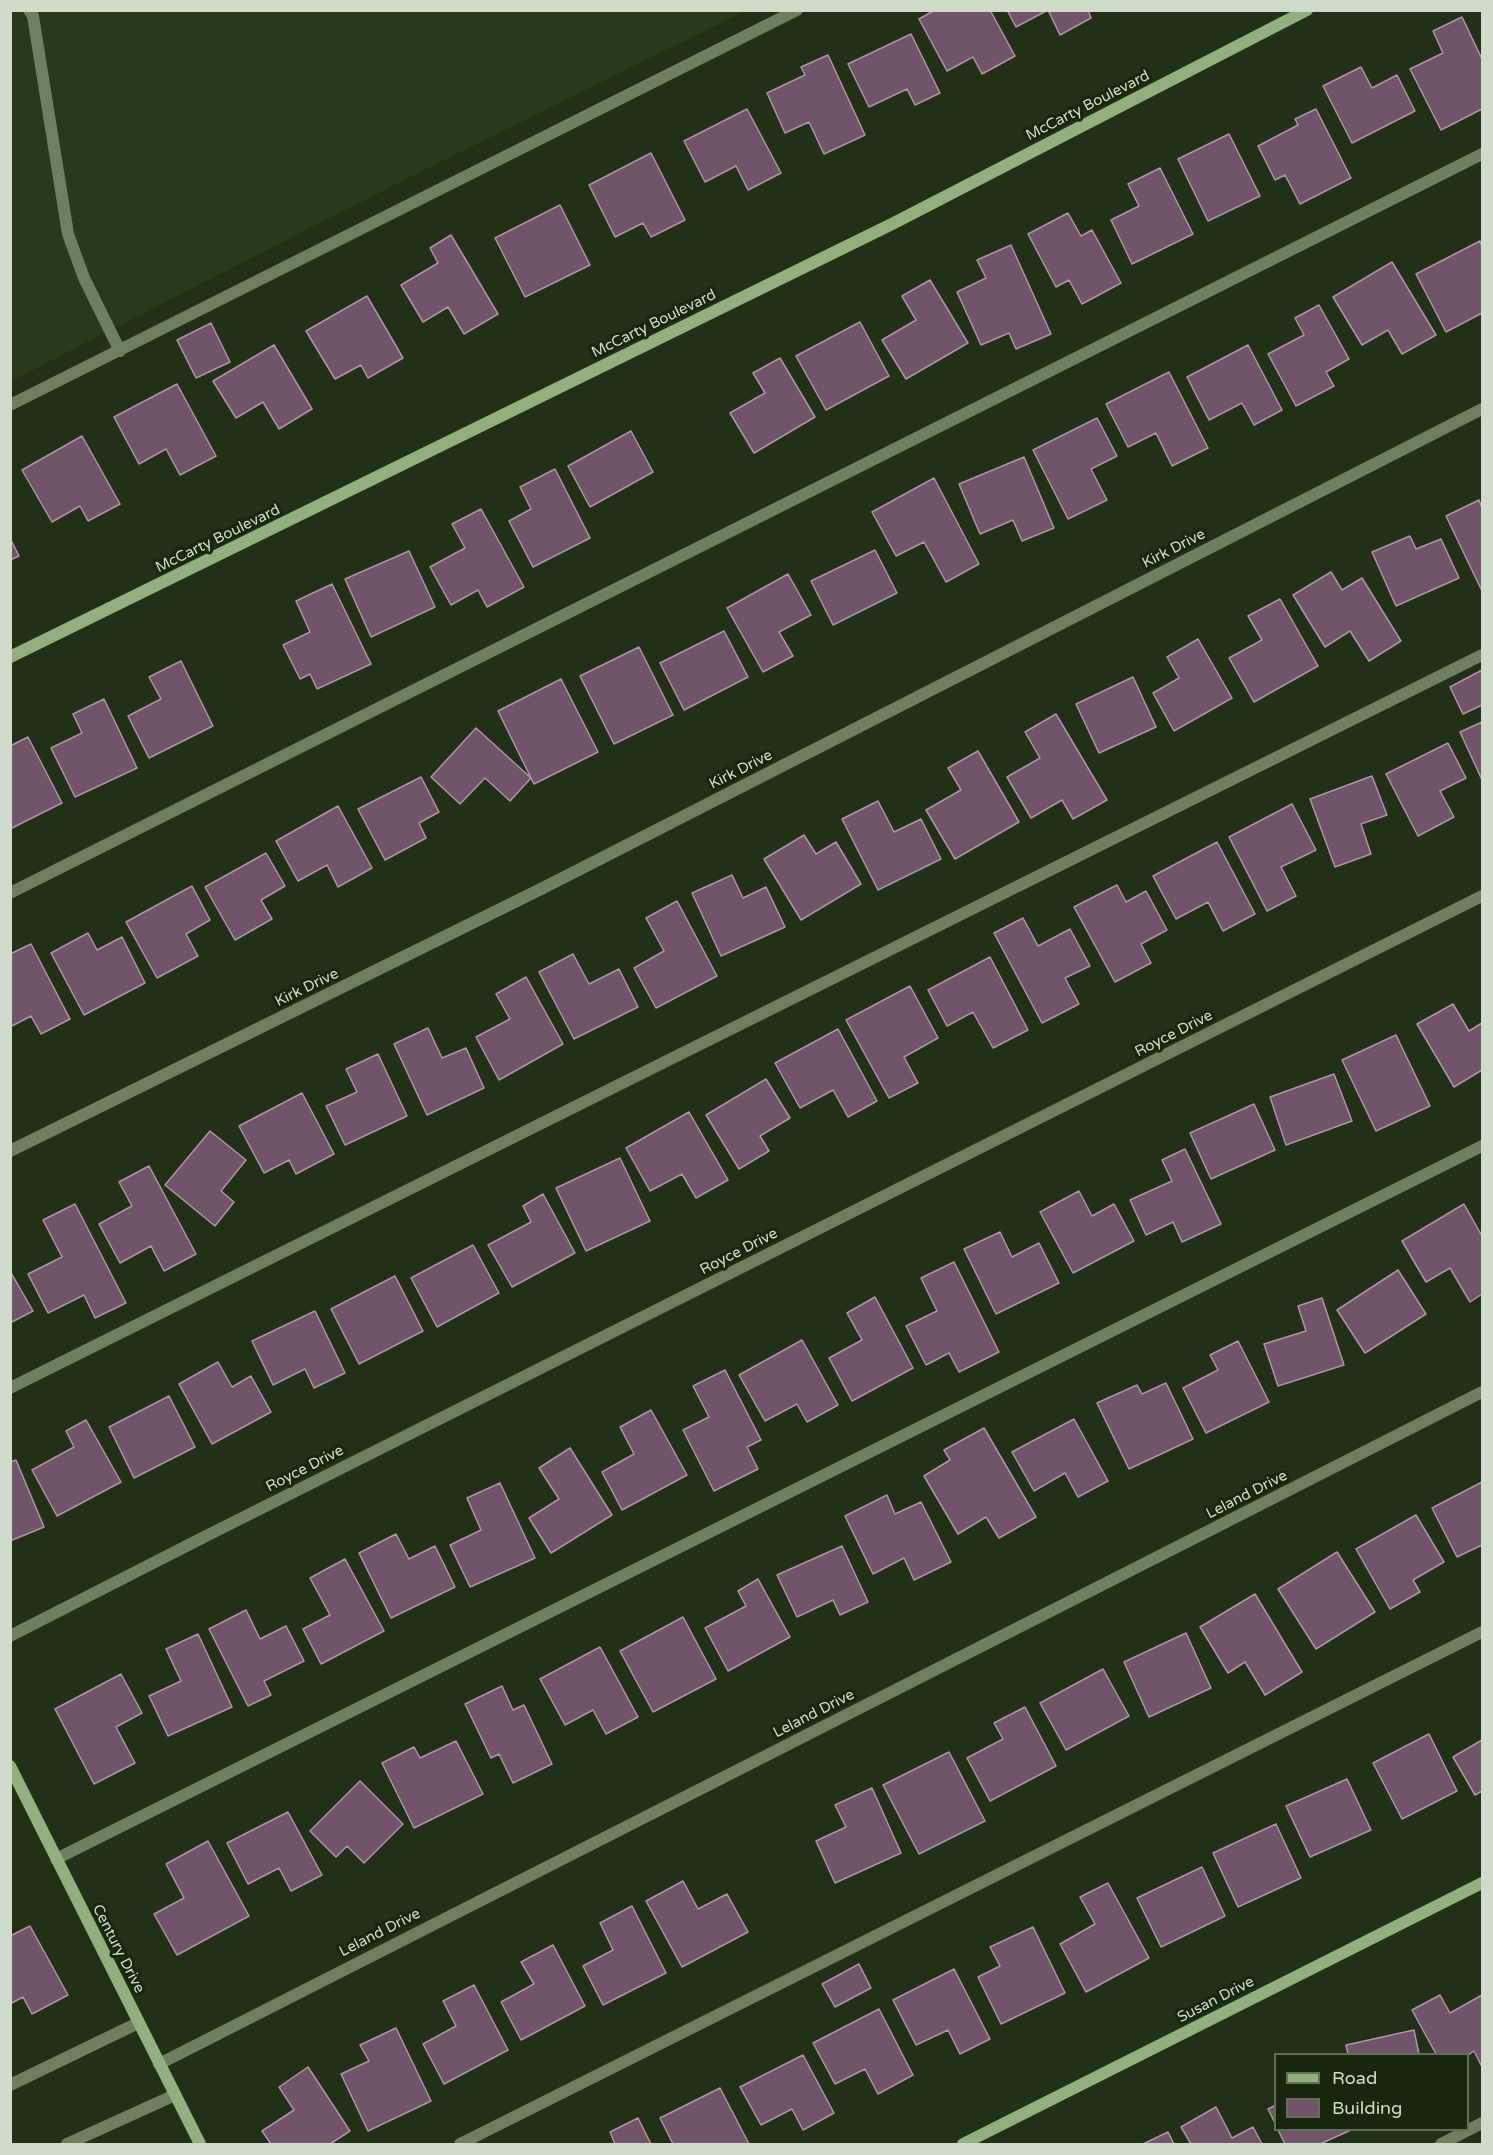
<!DOCTYPE html>
<html>
<head>
<meta charset="utf-8">
<style>
  body { margin:0 }
  #map { position:relative; width:1493px; height:2155px; overflow:hidden; background:#223017; font-family:"Varela Round",sans-serif }
  canvas { display:block }
  .frame { position:absolute; inset:0; border:12px solid #d1dbcb; pointer-events:none }
  .legend { position:absolute; left:1274px; top:2053px; width:195px; height:78px; box-sizing:border-box; background:#18260d; border:2px solid #626e59; margin:0; padding:8px 10px; list-style:none; font-size:18px; color:#d1dbcb }
  .legend li { display:flex; align-items:center; gap:12px; height:30px }
  .legend b { width:30px; border:2px solid #626e59 }
</style>
</head>
<body>
<div id="map">
<canvas width="1493" height="2155"></canvas>
<div class="frame"></div>
<ul class="legend">
<li><b style="height:8px;background:#93ae7f"></b>Road</li>
<li><b style="height:16px;background:#705468"></b>Building</li>
</ul>
</div>
<script>
const c = document.querySelector('canvas').getContext('2d');
c.lineJoin = 'round';
function paint(path, color) { c.fillStyle = color; c.fill(path, 'evenodd'); }
const shape = rows => new Path2D(rows.map(r => 'M' + r).join(''));
function trace(path, color, width, dash) { c.strokeStyle = color; c.lineWidth = width; c.lineCap = dash ? 'butt' : 'round'; c.setLineDash(dash || []); c.stroke(path); }
function drawText(font, color, halo, rows, align = 'center') {
  c.font = font + ' "Varela Round",sans-serif'; c.lineWidth = 6; c.setLineDash([]); c.textBaseline = 'middle'; c.strokeStyle = halo; c.fillStyle = color; for (const [text, x, y, turn = 0] of rows) {
    c.save(); c.translate(x, y); c.rotate((+turn || 0) * Math.PI / 180); c.textAlign = isNaN(turn) ? turn : align; if (halo) c.strokeText(text, 0, 0); c.fillText(text, 0, 0); c.restore();
  }
}
paint(shape([
  [11,11,745,11,408,178,11,381]
]), '#293a1b');
const building = shape([
  [935,10,990,10,1015,56,982,74,973,57,947,71,919,19,935,10],
  [1007,10,1048,10,1016,27,1007,10],
  [1048,10,1088,10,1091,18,1060,35,1048,10],
  [1462,17,1482,59,1482,109,1441,130,1410,69,1443,53,1433,31,1462,17],
  [911,34,940,93,915,105,907,89,869,107,848,64,911,34],
  [828,55,865,135,824,154,809,122,785,133,767,93,805,75,801,67,828,55],
  [1361,67,1372,88,1397,75,1415,111,1352,143,1323,86,1361,67],
  [747,109,781,173,748,190,736,166,705,182,684,141,747,109],
  [1316,109,1351,178,1300,204,1285,175,1275,180,1258,146,1298,125,1295,119,1316,109],
  [1229,134,1260,196,1208,221,1178,159,1229,134],
  [651,153,685,220,651,237,643,223,615,237,589,185,651,153],
  [1160,168,1193,234,1132,264,1111,220,1139,206,1128,184,1160,168],
  [560,205,590,265,525,297,495,238,560,205],
  [1068,213,1081,236,1092,230,1121,283,1082,304,1069,280,1056,287,1028,234,1068,213],
  [451,235,498,314,464,334,448,307,423,322,401,285,438,263,430,248,451,235],
  [1480,241,1482,247,1482,313,1446,332,1416,274,1480,241],
  [1011,245,1051,334,1016,349,1009,333,981,345,957,292,986,278,977,260,1011,245],
  [1392,262,1436,335,1402,354,1388,330,1362,345,1333,297,1392,262],
  [930,280,968,343,906,379,882,340,916,320,902,296,930,280],
  [367,296,403,358,368,378,361,365,335,379,306,331,367,296],
  [1319,305,1349,359,1326,372,1334,386,1296,406,1268,354,1304,335,1295,318,1319,305],
  [860,322,889,376,826,410,796,356,860,322],
  [211,323,230,362,196,378,177,340,211,323],
  [274,345,312,409,279,429,263,402,236,418,213,381,274,345],
  [1248,345,1282,410,1254,425,1242,403,1209,420,1187,377,1248,345],
  [780,358,815,417,754,453,730,413,765,393,753,373,780,358],
  [1169,372,1208,448,1172,466,1156,433,1128,447,1106,404,1169,372],
  [177,384,216,456,180,475,166,449,139,464,114,417,177,384],
  [1097,418,1117,456,1091,469,1107,500,1068,519,1033,450,1097,418],
  [631,431,653,472,590,507,568,466,631,431],
  [82,436,120,504,88,521,80,506,52,522,22,470,82,436],
  [1024,457,1054,528,1022,541,1013,520,980,534,959,484,1024,457],
  [555,469,590,538,533,567,509,521,531,509,520,487,555,469],
  [934,478,979,564,946,582,924,542,896,556,872,512,934,478],
  [1479,500,1482,508,1482,591,1446,516,1479,500],
  [481,509,524,587,487,607,478,590,451,605,430,567,465,548,452,524,481,509],
  [1410,536,1416,549,1441,539,1459,578,1396,606,1372,552,1410,536],
  [10,538,19,556,10,560,10,538],
  [875,550,897,593,833,625,811,581,875,550],
  [409,551,435,607,371,637,345,579,409,551],
  [1331,572,1342,590,1362,578,1401,641,1369,661,1350,631,1325,647,1293,595,1331,572],
  [788,574,811,615,779,632,793,656,763,672,727,608,788,574],
  [332,584,371,664,317,689,310,674,300,679,283,645,310,632,296,601,332,584],
  [1280,599,1318,666,1254,702,1229,658,1262,640,1248,616,1280,599],
  [724,631,748,677,684,710,660,663,724,631],
  [1198,639,1232,698,1174,731,1153,693,1179,678,1167,657,1198,639],
  [639,647,673,715,614,744,580,676,639,647],
  [181,661,213,726,149,758,128,716,161,699,149,677,181,661],
  [1482,670,1482,705,1463,714,1450,687,1482,670],
  [1133,677,1156,727,1099,753,1076,704,1133,677],
  [561,679,598,752,534,784,498,711,561,679],
  [104,699,137,768,75,797,51,748,82,733,73,714,104,699],
  [1056,714,1107,800,1073,819,1062,800,1031,818,1007,777,1040,758,1025,732,1056,714],
  [1482,722,1482,780,1460,732,1482,722],
  [476,728,531,778,510,801,485,778,460,804,431,777,476,728],
  [28,737,62,803,10,829,10,746,28,737],
  [1448,743,1466,778,1440,791,1454,817,1418,836,1386,774,1448,743],
  [978,751,1019,822,955,859,926,810,961,790,948,768,978,751],
  [1372,776,1387,815,1361,824,1371,854,1335,867,1310,799,1372,776],
  [421,777,439,812,419,823,426,838,385,860,358,809,421,777],
  [878,801,894,832,921,819,941,859,878,890,842,819,878,801],
  [1292,804,1316,850,1281,867,1296,896,1267,911,1229,837,1292,804],
  [338,806,372,868,338,887,327,865,298,881,276,841,338,806],
  [804,835,816,854,836,842,861,884,801,920,764,859,804,835],
  [1217,842,1255,914,1223,931,1208,902,1176,919,1153,876,1217,842],
  [266,853,285,886,261,900,272,919,235,940,205,887,266,853],
  [732,875,743,898,766,887,785,927,721,956,692,893,732,875],
  [1117,885,1126,902,1146,891,1167,930,1141,944,1151,963,1115,982,1074,907,1117,885],
  [192,886,210,920,186,934,198,956,157,978,126,922,192,886],
  [677,901,717,976,656,1008,634,968,664,951,646,918,677,901],
  [1023,918,1038,946,1070,929,1090,966,1065,978,1079,1004,1042,1023,994,933,1023,918],
  [88,933,97,950,122,937,145,983,84,1015,51,953,88,933],
  [31,944,70,1019,41,1034,31,1016,10,1027,10,954,31,944],
  [573,954,589,984,619,969,638,1007,574,1039,539,972,573,954],
  [990,957,1028,1030,993,1048,973,1012,947,1026,928,990,990,957],
  [526,977,563,1044,499,1080,476,1037,510,1019,496,994,526,977],
  [910,986,938,1038,904,1057,918,1083,889,1098,846,1020,910,986],
  [1453,1004,1469,1031,1482,1023,1482,1070,1454,1087,1417,1024,1453,1004],
  [428,1028,442,1058,466,1048,484,1088,427,1115,394,1044,428,1028],
  [838,1029,877,1101,848,1117,833,1090,800,1108,775,1063,838,1029],
  [1396,1035,1430,1106,1376,1131,1342,1060,1396,1035],
  [378,1054,407,1116,345,1145,326,1106,357,1092,346,1069,378,1054],
  [1334,1074,1352,1121,1286,1145,1270,1097,1334,1074],
  [766,1079,790,1118,760,1136,769,1151,739,1169,706,1115,766,1079],
  [302,1093,334,1154,296,1174,289,1160,264,1173,239,1126,302,1093],
  [1254,1104,1275,1150,1211,1179,1190,1133,1254,1104],
  [689,1112,728,1180,696,1198,682,1174,650,1191,626,1148,689,1112],
  [210,1131,246,1160,221,1191,234,1202,215,1226,165,1185,210,1131],
  [1185,1149,1221,1224,1182,1242,1173,1222,1146,1235,1130,1200,1172,1181,1162,1160,1185,1149],
  [620,1158,650,1221,586,1251,556,1188,620,1158],
  [149,1166,196,1254,164,1271,151,1246,120,1263,99,1224,132,1206,119,1182,149,1166],
  [1079,1191,1092,1216,1114,1204,1134,1241,1073,1273,1040,1212,1079,1191],
  [543,1194,575,1253,512,1287,488,1245,531,1222,523,1206,543,1194],
  [75,1204,126,1303,95,1318,84,1295,48,1313,28,1274,62,1257,43,1220,75,1204],
  [1464,1204,1482,1236,1482,1294,1470,1302,1450,1268,1426,1282,1402,1241,1464,1204],
  [1000,1232,1012,1257,1039,1243,1059,1283,996,1314,964,1249,1000,1232],
  [473,1245,499,1293,437,1327,411,1278,473,1245],
  [954,1262,999,1352,959,1372,949,1353,926,1365,906,1326,937,1311,921,1278,954,1262],
  [1398,1270,1426,1314,1365,1353,1337,1310,1398,1270],
  [10,1271,33,1311,10,1323,10,1271],
  [395,1276,423,1331,359,1364,331,1309,395,1276],
  [875,1297,913,1368,852,1401,829,1358,862,1340,847,1313,875,1297],
  [1322,1298,1344,1365,1278,1386,1264,1344,1306,1331,1298,1306,1322,1298],
  [315,1311,345,1373,314,1388,305,1369,273,1385,252,1341,315,1311],
  [802,1340,838,1405,807,1422,797,1404,765,1421,739,1375,802,1340],
  [1238,1341,1269,1402,1206,1433,1183,1388,1218,1370,1210,1355,1238,1341],
  [218,1362,232,1387,251,1376,271,1412,212,1444,179,1384,218,1362],
  [725,1370,761,1440,747,1447,758,1469,714,1491,683,1430,709,1417,693,1386,725,1370],
  [1166,1383,1193,1439,1129,1469,1097,1403,1137,1385,1142,1394,1166,1383],
  [169,1396,195,1447,134,1478,109,1427,169,1396],
  [651,1410,687,1475,622,1510,602,1472,634,1454,620,1427,651,1410],
  [1074,1419,1108,1481,1078,1497,1065,1473,1034,1491,1012,1452,1074,1419],
  [86,1420,121,1482,57,1516,32,1470,74,1447,66,1431,86,1420],
  [984,1428,1036,1517,999,1538,986,1517,958,1534,924,1476,950,1460,944,1450,984,1428],
  [570,1448,612,1515,551,1553,529,1518,559,1499,539,1468,570,1448],
  [16,1460,44,1527,10,1541,10,1462,16,1460],
  [1482,1482,1482,1545,1457,1557,1432,1508,1482,1482],
  [500,1483,535,1558,470,1587,450,1545,481,1530,467,1498,500,1483],
  [887,1495,895,1514,921,1502,951,1562,914,1580,904,1558,873,1574,845,1516,887,1495],
  [1416,1515,1444,1562,1413,1580,1420,1592,1390,1609,1356,1549,1416,1515],
  [396,1534,409,1559,435,1546,455,1587,391,1618,359,1553,396,1534],
  [842,1546,868,1602,840,1615,833,1600,797,1617,777,1575,842,1546],
  [1337,1552,1375,1612,1316,1649,1278,1589,1337,1552],
  [345,1559,384,1631,321,1664,303,1629,330,1615,310,1578,345,1559],
  [758,1579,790,1637,728,1671,705,1628,746,1606,738,1591,758,1579],
  [1255,1594,1302,1672,1265,1695,1245,1662,1228,1673,1200,1627,1255,1594],
  [246,1610,260,1639,286,1626,304,1661,264,1681,271,1695,248,1706,209,1629,246,1610],
  [683,1617,716,1679,653,1712,620,1651,683,1617],
  [1186,1633,1211,1688,1149,1717,1124,1662,1186,1633],
  [198,1634,232,1707,168,1736,149,1696,181,1681,166,1649,198,1634],
  [600,1647,638,1717,606,1734,593,1710,565,1725,540,1679,600,1647],
  [1103,1669,1129,1716,1066,1750,1040,1703,1103,1669],
  [121,1674,142,1713,116,1727,135,1763,94,1784,55,1709,121,1674],
  [502,1686,513,1710,524,1705,552,1764,513,1783,499,1754,491,1758,465,1704,502,1686],
  [1025,1707,1056,1766,990,1801,967,1758,1003,1739,994,1723,1025,1707],
  [1429,1734,1457,1791,1402,1819,1373,1763,1429,1734],
  [1482,1740,1482,1791,1475,1795,1453,1757,1482,1740],
  [456,1741,483,1794,414,1828,382,1763,414,1747,420,1758,456,1741],
  [949,1752,985,1821,919,1854,883,1785,949,1752],
  [1347,1779,1371,1830,1310,1857,1286,1806,1347,1779],
  [360,1781,403,1824,364,1863,347,1846,336,1857,310,1831,360,1781],
  [872,1788,901,1853,835,1883,816,1841,846,1827,835,1805,872,1788],
  [288,1812,322,1875,291,1891,279,1868,248,1884,227,1843,288,1812],
  [1276,1824,1301,1878,1238,1907,1213,1853,1276,1824],
  [208,1841,249,1916,177,1955,154,1914,184,1898,166,1864,208,1841],
  [1202,1867,1225,1916,1161,1947,1137,1898,1202,1867],
  [683,1881,698,1909,727,1894,748,1932,682,1967,646,1901,683,1881],
  [1108,1883,1149,1958,1086,1992,1060,1944,1095,1924,1080,1897,1108,1883],
  [632,1906,666,1973,603,2005,583,1966,613,1950,600,1923,632,1906],
  [30,1926,68,1995,32,2014,23,1997,10,2004,10,1936,30,1926],
  [1033,1927,1065,1993,1001,2024,978,1977,1000,1966,990,1947,1033,1927],
  [553,1945,585,2006,521,2040,501,2002,534,1984,521,1962,553,1945],
  [859,1964,871,1988,835,2007,822,1984,859,1964],
  [954,1969,990,2039,960,2054,948,2030,916,2045,893,2000,954,1969],
  [474,1985,508,2050,444,2084,423,2044,456,2026,443,2001,474,1985],
  [1440,1995,1450,2013,1482,1995,1482,2067,1474,2051,1468,2055,1436,2054,1412,2010,1440,1995],
  [879,2009,913,2075,878,2094,865,2069,835,2084,813,2043,879,2009],
  [396,2028,431,2101,368,2131,341,2074,369,2061,360,2045,396,2028],
  [1414,2030,1419,2054,1348,2054,1346,2045,1414,2030],
  [803,2055,834,2113,803,2130,792,2109,761,2125,740,2087,803,2055],
  [308,2067,350,2131,330,2144,271,2144,262,2131,294,2110,279,2087,308,2067],
  [720,2088,749,2144,673,2144,660,2118,720,2088],
  [1276,2105,1276,2125,1268,2109,1276,2105],
  [1216,2107,1232,2138,1253,2127,1262,2144,1191,2144,1181,2127,1216,2107],
  [638,2118,651,2144,615,2144,610,2132,638,2118],
  [1278,2130,1351,2130,1320,2144,1285,2144,1278,2130],
  [1168,2132,1174,2144,1143,2144,1168,2132]
]);
paint(building, '#705468');
trace(building, '#b193a9', 1.5);
trace(shape([
  [29,10,33,16,68,234,84,278,120,351],
  [10,405,797,10],
  [10,893,1482,154],
  [10,1388,1482,655],
  [56,1859,1482,1146],
  [460,2144,1482,1632],
  [1441,2144,1482,2123]
]), '#6e7e61', 12);
trace(shape([
  [10,1151,541,889,1482,409],
  [10,1636,206,1536,1482,896],
  [159,2064,1482,1392],
  [10,2085,138,2023],
  [67,2144,175,2095]
]), '#6e7e61', 12);
trace(shape([
  [10,657,892,224,1307,10],
  [10,1766,200,2144],
  [963,2144,1482,1883]
]), '#93ae7f', 12);
drawText('15px', '#d1dbcb', '#18260d', [
  ["McCarty Boulevard",1088,106,-27],
  ["McCarty Boulevard",654,324,-26],
  ["McCarty Boulevard",218,539,-26],
  ["Kirk Drive",1174,549,-27],
  ["Kirk Drive",741,770,-27],
  ["Kirk Drive",307,988,-26],
  ["Royce Drive",1174,1034,-27],
  ["Royce Drive",739,1252,-27],
  ["Royce Drive",305,1469,-27],
  ["Leland Drive",1247,1495,-27],
  ["Leland Drive",814,1714,-27],
  ["Leland Drive",380,1933,-27],
  ["Century Drive",118,1949,63],
  ["Susan Drive",1216,2000,-27]
]);
</script>
</body>
</html>
